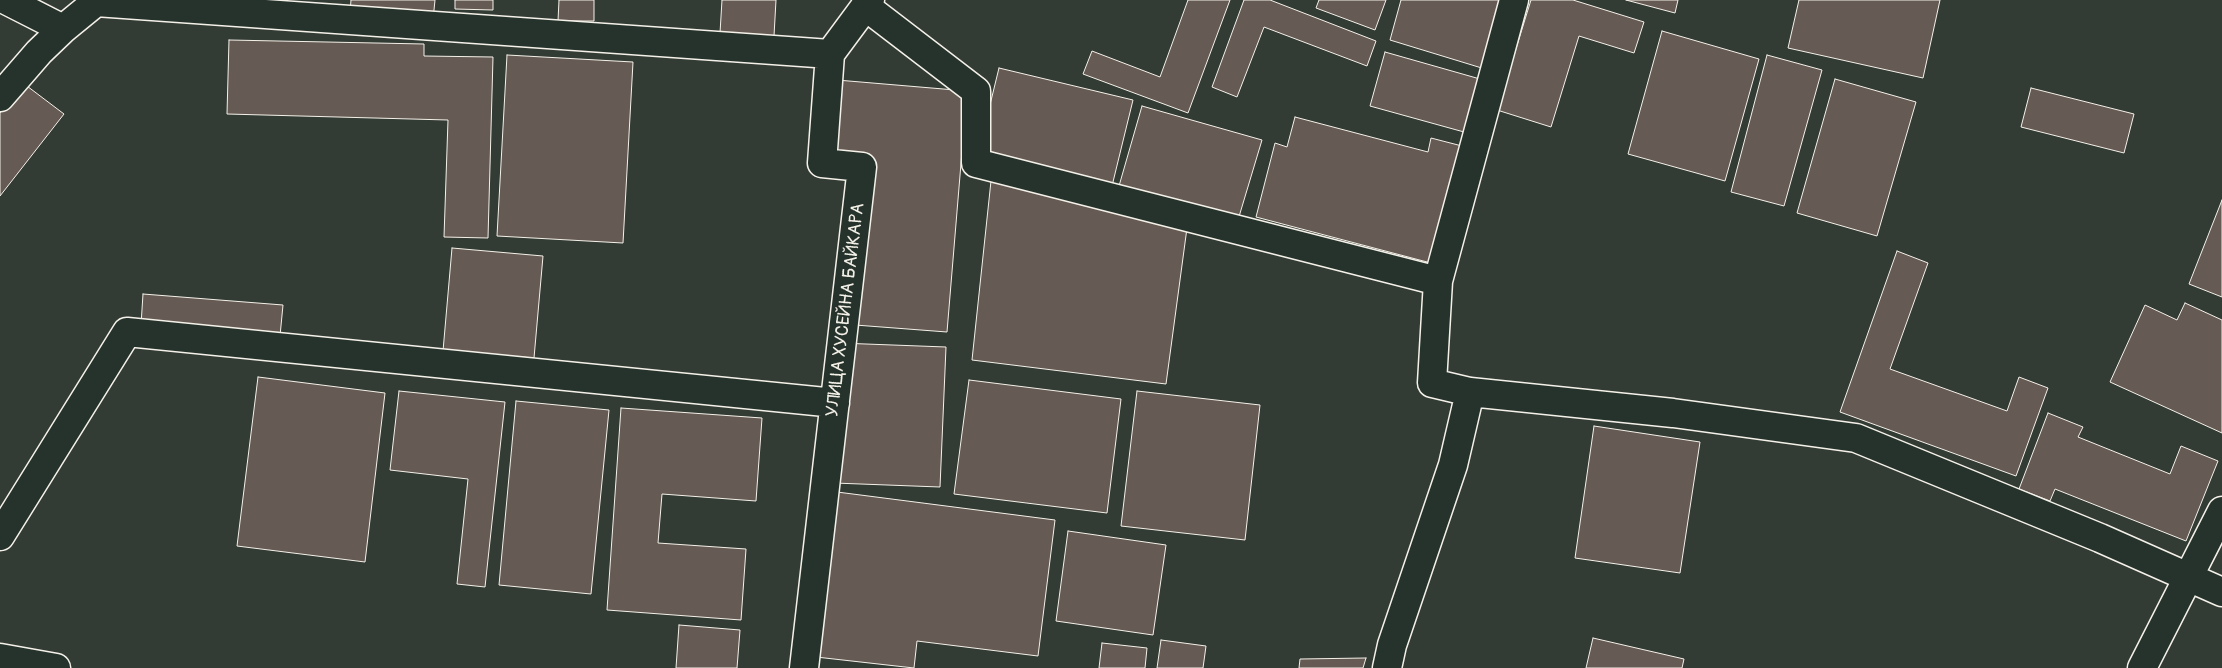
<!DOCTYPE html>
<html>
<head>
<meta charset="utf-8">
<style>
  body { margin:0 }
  canvas { display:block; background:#333b35 }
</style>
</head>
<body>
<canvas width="2222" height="668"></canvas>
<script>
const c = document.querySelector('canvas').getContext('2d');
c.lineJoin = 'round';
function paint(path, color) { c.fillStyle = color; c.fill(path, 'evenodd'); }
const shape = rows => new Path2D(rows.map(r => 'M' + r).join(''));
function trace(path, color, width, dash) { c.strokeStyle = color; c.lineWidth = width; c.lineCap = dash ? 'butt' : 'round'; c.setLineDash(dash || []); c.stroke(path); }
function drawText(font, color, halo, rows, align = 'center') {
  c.font = font + ' Pangolin,sans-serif'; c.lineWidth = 4.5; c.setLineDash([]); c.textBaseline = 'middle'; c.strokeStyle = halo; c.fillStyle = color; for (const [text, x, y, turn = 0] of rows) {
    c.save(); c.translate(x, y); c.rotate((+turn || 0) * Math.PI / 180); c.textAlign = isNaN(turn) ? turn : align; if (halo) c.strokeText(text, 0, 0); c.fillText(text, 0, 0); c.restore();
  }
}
const building = shape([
  [351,0,435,0,433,20,350,12,351,0],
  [455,0,493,0,493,10,455,9,455,0],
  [559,0,594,0,594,21,558,21,559,0],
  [722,0,776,0,774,36,720,33,722,0],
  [1188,0,1230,0,1188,113,1083,74,1092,51,1160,77,1188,0],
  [1244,0,1270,0,1376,41,1367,66,1264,27,1237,97,1212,87,1244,0],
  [1319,0,1386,0,1375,30,1316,8,1319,0],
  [1401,0,1506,0,1485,69,1390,40,1401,0],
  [1531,0,1573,0,1644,22,1634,53,1579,36,1551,127,1497,110,1531,0],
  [1626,0,1678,0,1675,13,1626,0],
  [1799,0,1940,0,1923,78,1788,48,1799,0],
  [1662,31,1759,59,1725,181,1628,154,1662,31],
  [229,40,424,44,424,56,493,57,488,238,444,237,448,120,227,114,229,40],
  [1385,52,1480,79,1464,132,1370,106,1385,52],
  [507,55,633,62,623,243,497,236,507,55],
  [1767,55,1822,70,1784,206,1731,192,1767,55],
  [999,68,1133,100,1112,186,978,154,999,68],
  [825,79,967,91,947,332,842,324,854,172,818,170,825,79],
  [1835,79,1916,102,1877,236,1797,213,1835,79],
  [23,83,64,114,0,196,0,113,23,83],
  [2031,88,2134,114,2124,153,2021,127,2031,88],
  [1142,106,1262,140,1238,220,1119,186,1142,106],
  [1295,117,1428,152,1431,138,1462,146,1431,263,1256,217,1275,143,1287,147,1295,117],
  [991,181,1187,228,1166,384,972,360,991,181],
  [2222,200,2222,297,2189,284,2222,200],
  [452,248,543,256,534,358,443,351,452,248],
  [1897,251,1928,263,1890,369,2007,411,2019,377,2048,388,2016,476,1840,412,1897,251],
  [143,294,283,305,280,336,141,325,143,294],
  [2185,303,2222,320,2222,433,2110,382,2145,305,2177,320,2185,303],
  [839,343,946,347,940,487,834,483,839,343],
  [258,377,385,393,365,562,237,546,258,377],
  [969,380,1121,399,1107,513,954,494,969,380],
  [399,391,505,402,485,587,457,584,468,479,390,470,399,391],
  [1137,391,1260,405,1245,540,1121,526,1137,391],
  [516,401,609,410,591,594,499,585,516,401],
  [621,408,762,418,756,501,662,494,658,543,746,549,741,620,607,610,621,408],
  [2048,413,2083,427,2078,437,2170,474,2181,446,2218,461,2186,541,2055,489,2050,501,2019,489,2048,413],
  [1594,426,1700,442,1680,573,1575,558,1594,426],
  [837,492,1055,520,1038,656,917,641,914,668,816,657,837,492],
  [1068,531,1166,545,1153,635,1056,621,1068,531],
  [679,625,740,630,737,668,676,668,679,625],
  [1593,638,1684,659,1682,668,1586,668,1593,638],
  [1161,640,1206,646,1203,668,1157,668,1161,640],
  [1102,643,1147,648,1145,668,1099,668,1102,643],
  [1366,658,1363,668,1299,668,1300,659,1366,658]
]);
paint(building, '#655a54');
trace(building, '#f4f1e8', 1);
const minor = shape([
  [6,0,63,29],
  [1514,0,1438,281,1432,383,1470,392,1673,413,1856,438,2100,538,2222,592],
  [96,2,830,54],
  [865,6,976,91,976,163,1438,281],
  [0,97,39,52,63,29,96,2],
  [0,536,127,332,835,403],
  [0,658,56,668],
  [804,668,862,167,822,163,830,54,870,0],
  [1387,668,1392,645,1453,465,1470,392],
  [2142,668,2222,511]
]);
trace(minor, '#f4f1e8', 31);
trace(minor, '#26332d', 28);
drawText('18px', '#f4f1e8', '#26332d', [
  ["УЛИЦА ХУСЕЙНА БАЙКАРА",846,310,-83]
]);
</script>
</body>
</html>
